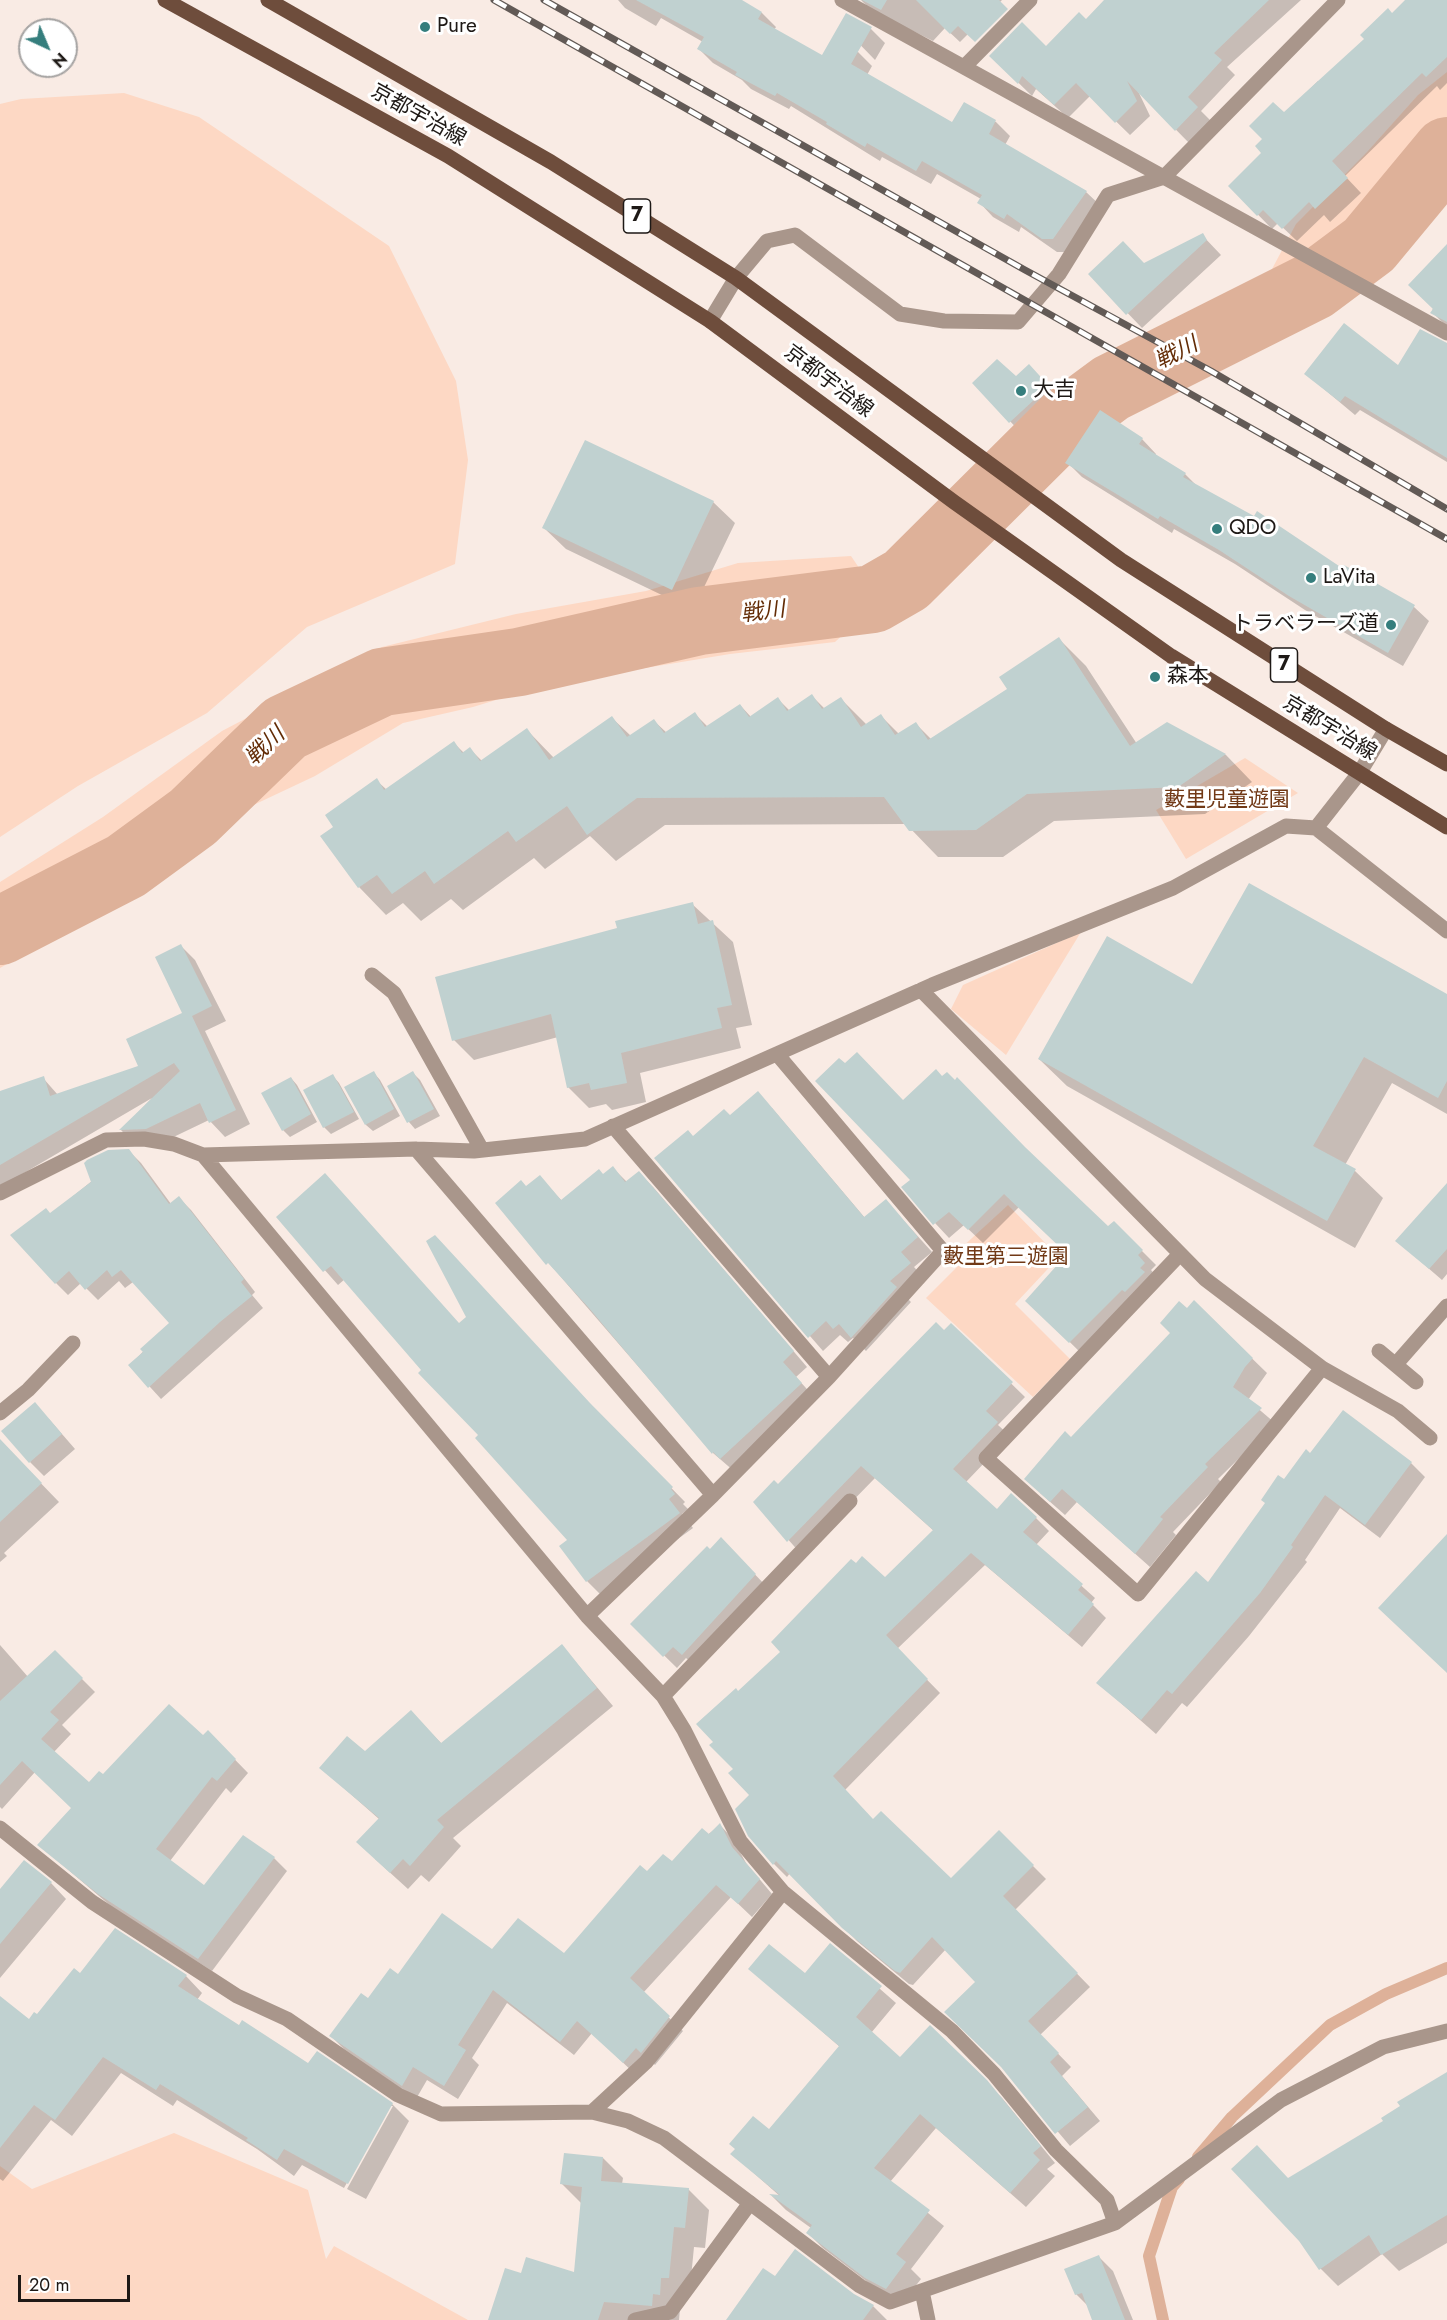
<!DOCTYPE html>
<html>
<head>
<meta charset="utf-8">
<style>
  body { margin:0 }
  #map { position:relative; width:1447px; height:2320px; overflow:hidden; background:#f9ebe4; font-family:Jost,sans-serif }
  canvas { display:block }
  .north { position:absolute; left:18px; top:18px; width:60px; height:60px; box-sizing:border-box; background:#fff; border:2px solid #a5a3a2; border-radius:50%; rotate:136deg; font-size:16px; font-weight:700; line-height:24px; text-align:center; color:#1e1916 }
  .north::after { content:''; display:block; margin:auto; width:21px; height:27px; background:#357e7d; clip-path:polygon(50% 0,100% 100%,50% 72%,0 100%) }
  .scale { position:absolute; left:18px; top:2275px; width:112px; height:27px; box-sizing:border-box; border:3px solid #1e1916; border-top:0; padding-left:8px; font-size:18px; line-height:21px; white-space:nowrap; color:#1e1916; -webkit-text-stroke:4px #fff; paint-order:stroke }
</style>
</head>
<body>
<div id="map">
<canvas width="1447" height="2320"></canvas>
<div class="north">N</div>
<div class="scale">20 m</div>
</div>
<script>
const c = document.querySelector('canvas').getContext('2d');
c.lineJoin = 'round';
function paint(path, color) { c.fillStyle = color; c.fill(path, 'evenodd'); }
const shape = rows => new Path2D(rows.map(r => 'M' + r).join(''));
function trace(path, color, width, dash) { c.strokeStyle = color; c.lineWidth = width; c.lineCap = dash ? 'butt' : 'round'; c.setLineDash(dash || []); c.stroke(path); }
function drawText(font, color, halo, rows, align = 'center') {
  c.font = font + ' Jost,"Noto Sans JP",sans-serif'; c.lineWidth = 6; c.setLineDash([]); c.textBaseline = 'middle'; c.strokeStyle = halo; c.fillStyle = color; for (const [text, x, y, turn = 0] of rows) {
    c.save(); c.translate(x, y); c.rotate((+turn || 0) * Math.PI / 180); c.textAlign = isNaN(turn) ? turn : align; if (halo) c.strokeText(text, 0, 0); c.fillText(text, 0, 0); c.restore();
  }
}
paint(shape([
  [1447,72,1447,200,1390,266,1317,297,1272,269,1296,224,1367,152,1418,95],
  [124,93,199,117,389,246,456,381,468,460,455,564,307,627,207,713,78,786,0,837,0,104,21,99],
  [851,556,872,587,861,618,835,642,730,654,548,684,473,707,403,723,315,776,245,809,112,905,0,968,0,882,103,817,222,731,382,647,516,614,646,591,738,563],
  [1245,758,1298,793,1186,859,1156,810],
  [1081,932,1006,1055,951,1009,963,985],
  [1008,1205,1059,1257,1015,1304,1070,1359,1033,1397,926,1298,967,1257,960,1249],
  [174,2133,308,2190,326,2259,334,2246,468,2320,0,2320,0,2166,32,2189]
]), '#fdd8c4');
paint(shape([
  [618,0,739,0,762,13,776,27,774,30,823,57,858,52,872,66,867,75,952,124,964,104,996,122,1010,136,1005,145,1086,192,1101,206,1068,252,1057,252,1021,227,1019,232,993,217,979,202,981,199,937,174,931,184,882,157,880,161,791,106,789,109,751,89,742,80,713,63,699,49,703,42,661,18,656,26,625,8],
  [861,0,1002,0,960,42,945,28,933,41,871,10],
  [1106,0,1301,0,1227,67,1235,75,1201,111,1211,121,1190,144,1138,91,1150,116,1130,135,1090,96,1068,118,1036,89,1032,96,991,56,1046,48,1086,22],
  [1407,0,1447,0,1447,83,1440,90,1437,86,1345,176,1361,193,1330,222,1324,215,1297,241,1278,223,1272,229,1230,186,1263,153,1284,114,1318,81,1321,83],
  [841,25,871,29,885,43,875,60],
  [1202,235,1221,255,1142,328,1090,274,1144,264],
  [1447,246,1447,327,1432,312],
  [1443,343,1447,343,1447,462,1360,410,1355,415,1306,374,1399,367],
  [1016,378,1043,380,1062,401,1024,436,974,383],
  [1142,439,1156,454,1155,456,1185,474,1197,486,1343,570,1345,567,1414,607,1429,621,1403,666,1305,610,1235,564,1174,529,1172,533,1082,477,1067,462],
  [713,502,735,523,693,610,566,549,544,528],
  [1059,639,1086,666,1137,744,1167,723,1226,755,1252,782,1205,814,1054,821,1003,857,938,857,906,824,665,825,616,861,590,836,545,869,534,858,463,910,451,899,421,921,403,903,386,915,359,887,322,836,335,827,376,780,387,790,454,743,464,753,470,749,482,761,527,730,554,758,612,718,631,736,654,721,667,733,695,714,708,727,740,705,751,717,778,699,790,711,812,696,825,709,841,699,867,725,881,716,899,734,916,724,932,740,1009,689],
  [692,904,733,942,752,1025,736,1028,741,1048,640,1073,646,1102,612,1110,606,1104,589,1108,568,1087,558,1037,474,1060,454,1040,619,929],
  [181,946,195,960,226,1021,205,1031,250,1124,225,1137,209,1120,161,1143,134,1144,121,1130,152,1098,0,1187,0,1092,43,1078,58,1095,140,1067,184,1013],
  [1193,986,1447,996,1447,1114,1392,1083,1345,1165,1355,1171,1383,1198,1355,1248,1067,1086,1039,1059],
  [374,1073,380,1080,400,1116,373,1131,366,1125],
  [413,1073,420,1080,440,1116,415,1129,409,1122,389,1086],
  [333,1076,339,1083,359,1119,331,1134,324,1127],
  [291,1078,297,1085,317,1122,290,1137,283,1130],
  [903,1101,1029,1154,1108,1228,1114,1223,1156,1265,1151,1270,1158,1278,1084,1356,1027,1300,1069,1255,1019,1207,983,1243,964,1225,949,1238,935,1223,912,1180],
  [772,1108,865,1218,886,1201,932,1252,914,1267,924,1278,904,1295,911,1302,866,1351,853,1338,848,1342,840,1335,823,1351,656,1159,730,1117],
  [129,1151,141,1163,171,1204,179,1198,191,1210,255,1292,252,1295,263,1308,161,1399,130,1365,171,1323,133,1282,125,1288,119,1281,98,1300,81,1283,68,1295,56,1283,51,1214],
  [613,1168,627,1182,639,1173,653,1187,807,1367,796,1377,815,1398,735,1472,713,1453,497,1203,526,1188,540,1177,562,1201],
  [325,1175,459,1324,604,1419,685,1502,683,1504,688,1509,682,1514,693,1528,601,1595,587,1581,570,1540,345,1279,338,1285,278,1217],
  [1447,1190,1447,1274,1442,1280,1397,1241],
  [1194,1302,1267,1373,1248,1400,1275,1423,1218,1479,1221,1482,1173,1532,1176,1535,1150,1567,1077,1502,1065,1515,1040,1493,1071,1439,1172,1333],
  [951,1325,1025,1397,998,1425,1010,1436,966,1482,998,1511,1036,1518,1049,1531,1036,1545,1095,1598,1091,1603,1106,1618,1082,1647,985,1565,897,1649,940,1693,845,1790,874,1821,951,1880,999,1832,1046,1879,1015,1910,1090,1987,1040,2035,1071,2067,1062,2076,1100,2121,1070,2146,1004,2068,977,1982,946,1949,913,1985,909,1984,857,1941,790,1873,787,1877,774,1864,751,1795,716,1742,738,1693,885,1579,934,1531,875,1478,801,1554,755,1502,778,1486],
  [49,1419,75,1449,44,1476,30,1462],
  [1310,1455,1411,1463,1425,1477,1380,1538,1340,1508,1305,1560,1307,1562,1249,1636,1187,1707,1182,1703,1156,1734,1098,1683,1208,1584,1266,1503],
  [0,1467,31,1473,59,1502,4,1553,7,1556,0,1562],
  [721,1539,768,1588,696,1667,686,1658,677,1668,632,1624],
  [0,1645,29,1678,55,1652,95,1692,62,1725,71,1734,53,1753,89,1784,103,1776,203,1737,208,1732,248,1773,231,1793,226,1788,170,1861,205,1887,274,1858,287,1871,212,1971,112,1907,39,1845,73,1808,35,1772,2,1809,0,1807],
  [562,1646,613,1706,453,1838,461,1846,429,1882,421,1875,408,1889,375,1859,379,1819,321,1768,365,1753,411,1712,442,1744],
  [720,1825,733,1839,746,1863,772,1894,752,1917,731,1897,643,1993,683,2031,655,2065,651,2061,637,2076,592,2033,574,2055,507,2003,472,2058,479,2065,458,2099,427,2080,416,2099,344,2049,331,2036,398,1976,493,1952,564,1956,647,1874,672,1863],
  [51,1883,66,1899,0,1978,0,1891],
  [830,1945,896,2003,871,2033,900,2059,930,2028,1002,2098,1055,2163,1047,2169,1055,2176,1026,2207,936,2128,890,2182,944,2226,911,2269,921,2279,902,2303,882,2293,823,2248,808,2233,811,2228,786,2210,772,2196,781,2197,732,2154,769,2131,840,2047,750,1969,805,1976],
  [80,1975,186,1976,202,1993,197,2000,240,2027,308,2065,392,2104,409,2121,366,2199,347,2189,393,2106,390,2106,344,2188,302,2165,294,2176,257,2149,177,2100,173,2106,121,2073,72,2136,51,2120,3,2181,0,2179,0,1998,30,2021,38,2016],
  [1447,2079,1447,2243,1399,2271,1382,2254,1338,2286,1321,2269,1300,2240,1288,2180,1385,2121],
  [603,2158,623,2178,622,2184,688,2189,709,2210,705,2248,694,2247,689,2298,681,2297,679,2320,490,2320,522,2275,575,2274,582,2204,562,2184],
  [1099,2257,1113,2271,1133,2320,1094,2320,1089,2307,1076,2294],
  [853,2295,873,2306,887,2320,728,2320]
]), '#0003');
trace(shape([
  [1198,2157,1232,2117,1330,2025,1386,1994,1447,1968],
  [1163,2320,1149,2256,1172,2187,1179,2179]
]), '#deb199', 12);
trace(shape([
  [0,931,126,866,193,817,285,728,382,682,519,662,699,621,873,599,906,580,1065,422,1111,388,1314,286,1369,245,1447,151]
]), '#deb199', 68);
paint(shape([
  [636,0,742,0,762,12,758,19,822,55,846,13,872,27,851,64,952,122,964,102,996,120,989,134,1087,191,1053,239,1042,239,1007,214,1004,219,977,203,982,195,922,161,916,171,867,143,865,147,826,124,827,122,777,93,775,96,735,75,737,72,697,49,704,37],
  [862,0,887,0,881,10],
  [916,0,999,0,1008,9,975,42,958,26,950,34],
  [1104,0,1269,0,1214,53,1222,60,1188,97,1198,107,1175,131,1127,81,1137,101,1115,123,1076,83,1054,105,1022,76,1018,84,989,56,1022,22,1046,46,1079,12,1086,19],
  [1405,0,1447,0,1447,57,1426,77,1422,73,1332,161,1348,178,1315,209,1309,202,1282,229,1263,210,1257,216,1228,186,1261,153,1255,146,1262,139,1249,126,1273,102,1284,112,1364,39,1360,35,1388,8,1392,13],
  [1203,233,1207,240,1126,315,1088,274,1123,241,1144,263],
  [1447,244,1447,322,1430,313,1433,309,1408,285],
  [1344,323,1398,365,1420,329,1447,343,1447,458,1345,396,1340,402,1304,374],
  [997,359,1016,376,1029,364,1049,386,1009,423,972,383],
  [1100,410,1143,438,1139,444,1186,473,1183,477,1254,516,1257,511,1342,568,1344,565,1415,605,1388,653,1289,596,1219,550,1160,516,1158,519,1065,463],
  [585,440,714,501,672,590,542,528],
  [1059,637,1130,746,1167,722,1226,754,1178,787,1027,794,976,830,909,831,884,797,637,798,587,835,567,806,516,842,508,831,434,884,425,871,392,894,377,875,358,888,320,836,333,827,325,815,377,778,384,790,454,741,462,753,470,747,480,761,527,728,549,760,612,716,627,737,654,719,664,733,695,712,705,727,740,704,749,717,778,697,787,711,812,694,822,709,841,697,861,727,881,714,895,735,916,722,928,740,1007,689,999,677],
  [1249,883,1447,994,1447,1081,1438,1098,1364,1057,1313,1146,1356,1169,1327,1221,1038,1059,1107,936,1192,984],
  [693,902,698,924,713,920,732,1005,717,1008,722,1028,621,1053,627,1083,591,1090,589,1083,567,1088,551,1014,452,1041,435,977,617,928,615,921],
  [181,944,212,1006,192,1016,236,1110,209,1123,200,1103,146,1129,119,1130,180,1071,174,1063,0,1165,0,1091,44,1076,50,1096,138,1066,126,1039,182,1013,155,957],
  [857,1052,903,1100,936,1069,942,1076,947,1072,955,1080,957,1077,1025,1147,1108,1226,1114,1221,1143,1250,1138,1255,1145,1263,1140,1268,1145,1272,1125,1292,1122,1290,1069,1343,1025,1301,1067,1254,1004,1194,968,1230,949,1212,933,1225,901,1187,910,1180,815,1081,839,1058,845,1063],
  [374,1071,394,1109,365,1125,344,1087],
  [413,1071,434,1109,407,1123,387,1086],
  [333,1074,354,1112,323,1128,303,1090],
  [291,1077,311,1114,282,1131,261,1093],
  [758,1091,864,1217,886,1199,918,1237,901,1252,911,1263,890,1281,897,1287,851,1338,839,1324,833,1329,826,1321,808,1338,654,1158,688,1130,693,1136,724,1109,730,1115],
  [129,1149,169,1204,179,1196,244,1279,241,1282,252,1296,220,1322,148,1388,128,1365,143,1352,140,1349,169,1323,121,1270,112,1277,107,1270,85,1290,69,1271,55,1284,10,1235,46,1208,50,1213,91,1182,84,1163,87,1160,108,1150],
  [613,1166,625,1182,639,1171,794,1351,783,1362,802,1383,720,1459,713,1452,712,1454,589,1308,548,1263,546,1265,495,1203,521,1180,526,1186,540,1175,561,1200,599,1169,603,1174],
  [325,1173,459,1323,466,1317,426,1241,435,1235,590,1403,673,1487,671,1489,675,1494,669,1499,680,1513,586,1582,559,1546,567,1540,475,1438,478,1435,418,1373,421,1370,331,1266,323,1272,276,1217],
  [1447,1183,1447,1249,1429,1269,1395,1241],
  [1194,1300,1253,1358,1245,1367,1233,1387,1262,1408,1205,1464,1208,1467,1160,1517,1163,1519,1135,1554,1062,1489,1050,1502,1024,1479,1065,1431,1071,1437,1170,1333,1160,1323,1179,1301,1187,1308],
  [936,1322,944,1330,951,1323,1013,1382,986,1411,998,1422,953,1469,997,1509,1011,1493,1037,1517,1023,1532,1083,1584,1078,1590,1094,1604,1068,1635,971,1553,886,1635,928,1679,833,1776,873,1819,881,1811,951,1878,999,1830,1034,1865,1003,1896,1078,1973,1028,2021,1059,2053,1050,2062,1088,2107,1055,2134,1001,2067,944,2012,975,1982,932,1937,900,1973,895,1971,842,1928,776,1861,773,1865,748,1836,735,1809,749,1795,728,1773,733,1769,709,1745,713,1742,696,1724,736,1688,738,1691,780,1652,771,1642,851,1559,856,1563,862,1556,885,1577,933,1530,861,1466,787,1542,753,1502,774,1480,778,1484],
  [35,1402,62,1434,29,1463,1,1431],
  [1343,1410,1412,1462,1365,1525,1325,1495,1291,1545,1293,1547,1260,1593,1172,1694,1167,1690,1141,1720,1096,1683,1196,1571,1208,1582,1265,1503,1261,1500,1278,1475,1284,1479,1306,1449,1310,1453],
  [0,1439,42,1483,0,1522],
  [1447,1534,1447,1673,1378,1608],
  [721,1537,756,1574,682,1655,673,1647,663,1657,630,1624,707,1546,710,1549],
  [562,1644,597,1688,437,1820,444,1827,410,1866,403,1859,390,1873,356,1842,379,1818,319,1768,347,1736,365,1751,411,1710,441,1743],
  [55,1650,83,1678,50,1712,59,1720,41,1739,89,1782,99,1771,103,1774,169,1704,203,1735,208,1730,236,1759,217,1781,212,1777,156,1849,204,1885,243,1835,275,1857,198,1959,98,1894,37,1845,71,1808,22,1761,0,1785,0,1701],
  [720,1823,732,1847,760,1879,738,1904,716,1885,630,1978,670,2016,641,2053,636,2048,623,2063,577,2021,560,2042,493,1990,458,2045,466,2050,444,2086,413,2067,402,2086,329,2036,361,1993,368,1998,390,1968,398,1974,442,1913,492,1949,518,1918,564,1953,640,1865,647,1871,663,1854,672,1861,702,1828,709,1834],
  [24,1860,52,1882,0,1944,0,1889],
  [115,1928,187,1975,178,1986,239,2025,242,2020,308,2063,317,2051,393,2103,348,2184,284,2149,277,2160,246,2140,248,2138,160,2084,156,2090,103,2057,55,2120,34,2105,0,2148,0,1996,29,2019,34,2012,37,2014,74,1968,80,1973],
  [830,1943,882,1986,856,2017,900,2057,930,2025,987,2080,1041,2146,1033,2153,1040,2160,1010,2193,920,2114,874,2168,930,2210,896,2254,906,2262,886,2289,865,2278,806,2233,812,2225,769,2194,780,2195,730,2154,735,2149,729,2144,753,2116,769,2129,839,2046,748,1969,769,1944,805,1973],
  [1447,2072,1447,2215,1381,2255,1369,2235,1319,2270,1299,2241,1231,2169,1257,2145,1288,2178,1383,2121,1381,2118,1400,2106,1397,2102],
  [564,2153,603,2157,601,2181,689,2188,685,2228,674,2227,669,2278,661,2278,660,2295,653,2294,652,2306,604,2302,598,2320,488,2320,505,2268,521,2273,526,2257,574,2272,582,2187,560,2184],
  [795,2249,854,2294,874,2305,863,2320,726,2320,763,2268,775,2276],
  [1099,2255,1125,2320,1092,2320,1082,2293,1075,2295,1064,2269]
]), '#c0d1d0');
trace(shape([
  [635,2320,670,2312,750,2203]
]), '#a9968b', 15);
trace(shape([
  [842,0,1447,333],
  [964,67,1030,0],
  [710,321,736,278,767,241,795,235,900,314,944,321,1018,322,1059,274,1108,195,1164,177,1338,0],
  [1316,828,1447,931],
  [372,975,394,993,482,1150],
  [921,990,1205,1279,1322,1368,1398,1411,1430,1438],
  [613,1126,829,1377],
  [416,1149,713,1495],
  [203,1155,587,1616,663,1696,684,1730,740,1841,783,1892,952,2031,994,2074,1056,2150,1107,2200,1115,2223],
  [0,1193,106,1140,144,1139,174,1144,203,1155,416,1149,474,1151,585,1139,932,985,1173,888,1286,826,1316,828,1360,772,1386,729],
  [1180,1254,986,1458,1138,1594,1322,1368],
  [1379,1351,1416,1382],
  [1396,1364,1447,1306],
  [0,1413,28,1390,73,1343],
  [587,1616,713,1495,829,1377,943,1251,777,1054],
  [663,1696,850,1501],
  [0,1828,92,1902,237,1996,287,2019,398,2095,441,2114,592,2112,628,2121,664,2138,860,2286,890,2302,1115,2223,1281,2100,1383,2047,1447,2031],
  [592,2112,646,2062,783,1892],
  [922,2291,928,2320]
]), '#a9968b', 15);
trace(shape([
  [165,0,448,156,710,321,954,502,1171,656,1447,827],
  [268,0,551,162,736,278,1121,560,1386,729,1447,764]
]), '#6e4d3c', 15);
const rail = shape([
  [494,0,1447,539],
  [544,0,1025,270,1211,371,1447,509]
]);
trace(rail, '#625a56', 7);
trace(rail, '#fff', 4.5, [14]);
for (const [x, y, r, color] of [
  [425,27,6,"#357e7d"],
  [1021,391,6,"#357e7d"],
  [1217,529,6,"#357e7d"],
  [1311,578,6,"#357e7d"],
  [1391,625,6,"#357e7d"],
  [1155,677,6,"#357e7d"]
]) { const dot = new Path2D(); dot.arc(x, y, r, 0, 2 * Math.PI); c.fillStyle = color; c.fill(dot); trace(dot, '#fff', 2); }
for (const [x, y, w] of [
  [637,216,27],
  [1284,665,27]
]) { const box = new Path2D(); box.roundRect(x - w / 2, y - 17, w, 34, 4.5); c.fillStyle = '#fff'; c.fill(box); trace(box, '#1e1916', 1.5); }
drawText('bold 20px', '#1e1916', null, [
  ["7",637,216],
  ["7",1284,665]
]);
drawText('21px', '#1e1916', '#fff', [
  ["Pure",437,27],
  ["大吉",1033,391],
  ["QDO",1229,529],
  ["LaVita",1323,578],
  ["トラベラーズ道",1379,625,"right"],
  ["森本",1167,677]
], 'left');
drawText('21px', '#1e1916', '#fff', [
  ["京都宇治線",418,116,29],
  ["京都宇治線",828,382,37],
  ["京都宇治線",1329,729,31]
]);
drawText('21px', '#713916', '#fff', [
  ["藪里児童遊園",1227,801],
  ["藪里第三遊園",1006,1258]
]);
drawText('italic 22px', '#632c06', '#fff', [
  ["戦川",1177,354,-27],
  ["戦川",763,613,-7],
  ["戦川",266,747,-43]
]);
</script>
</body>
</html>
